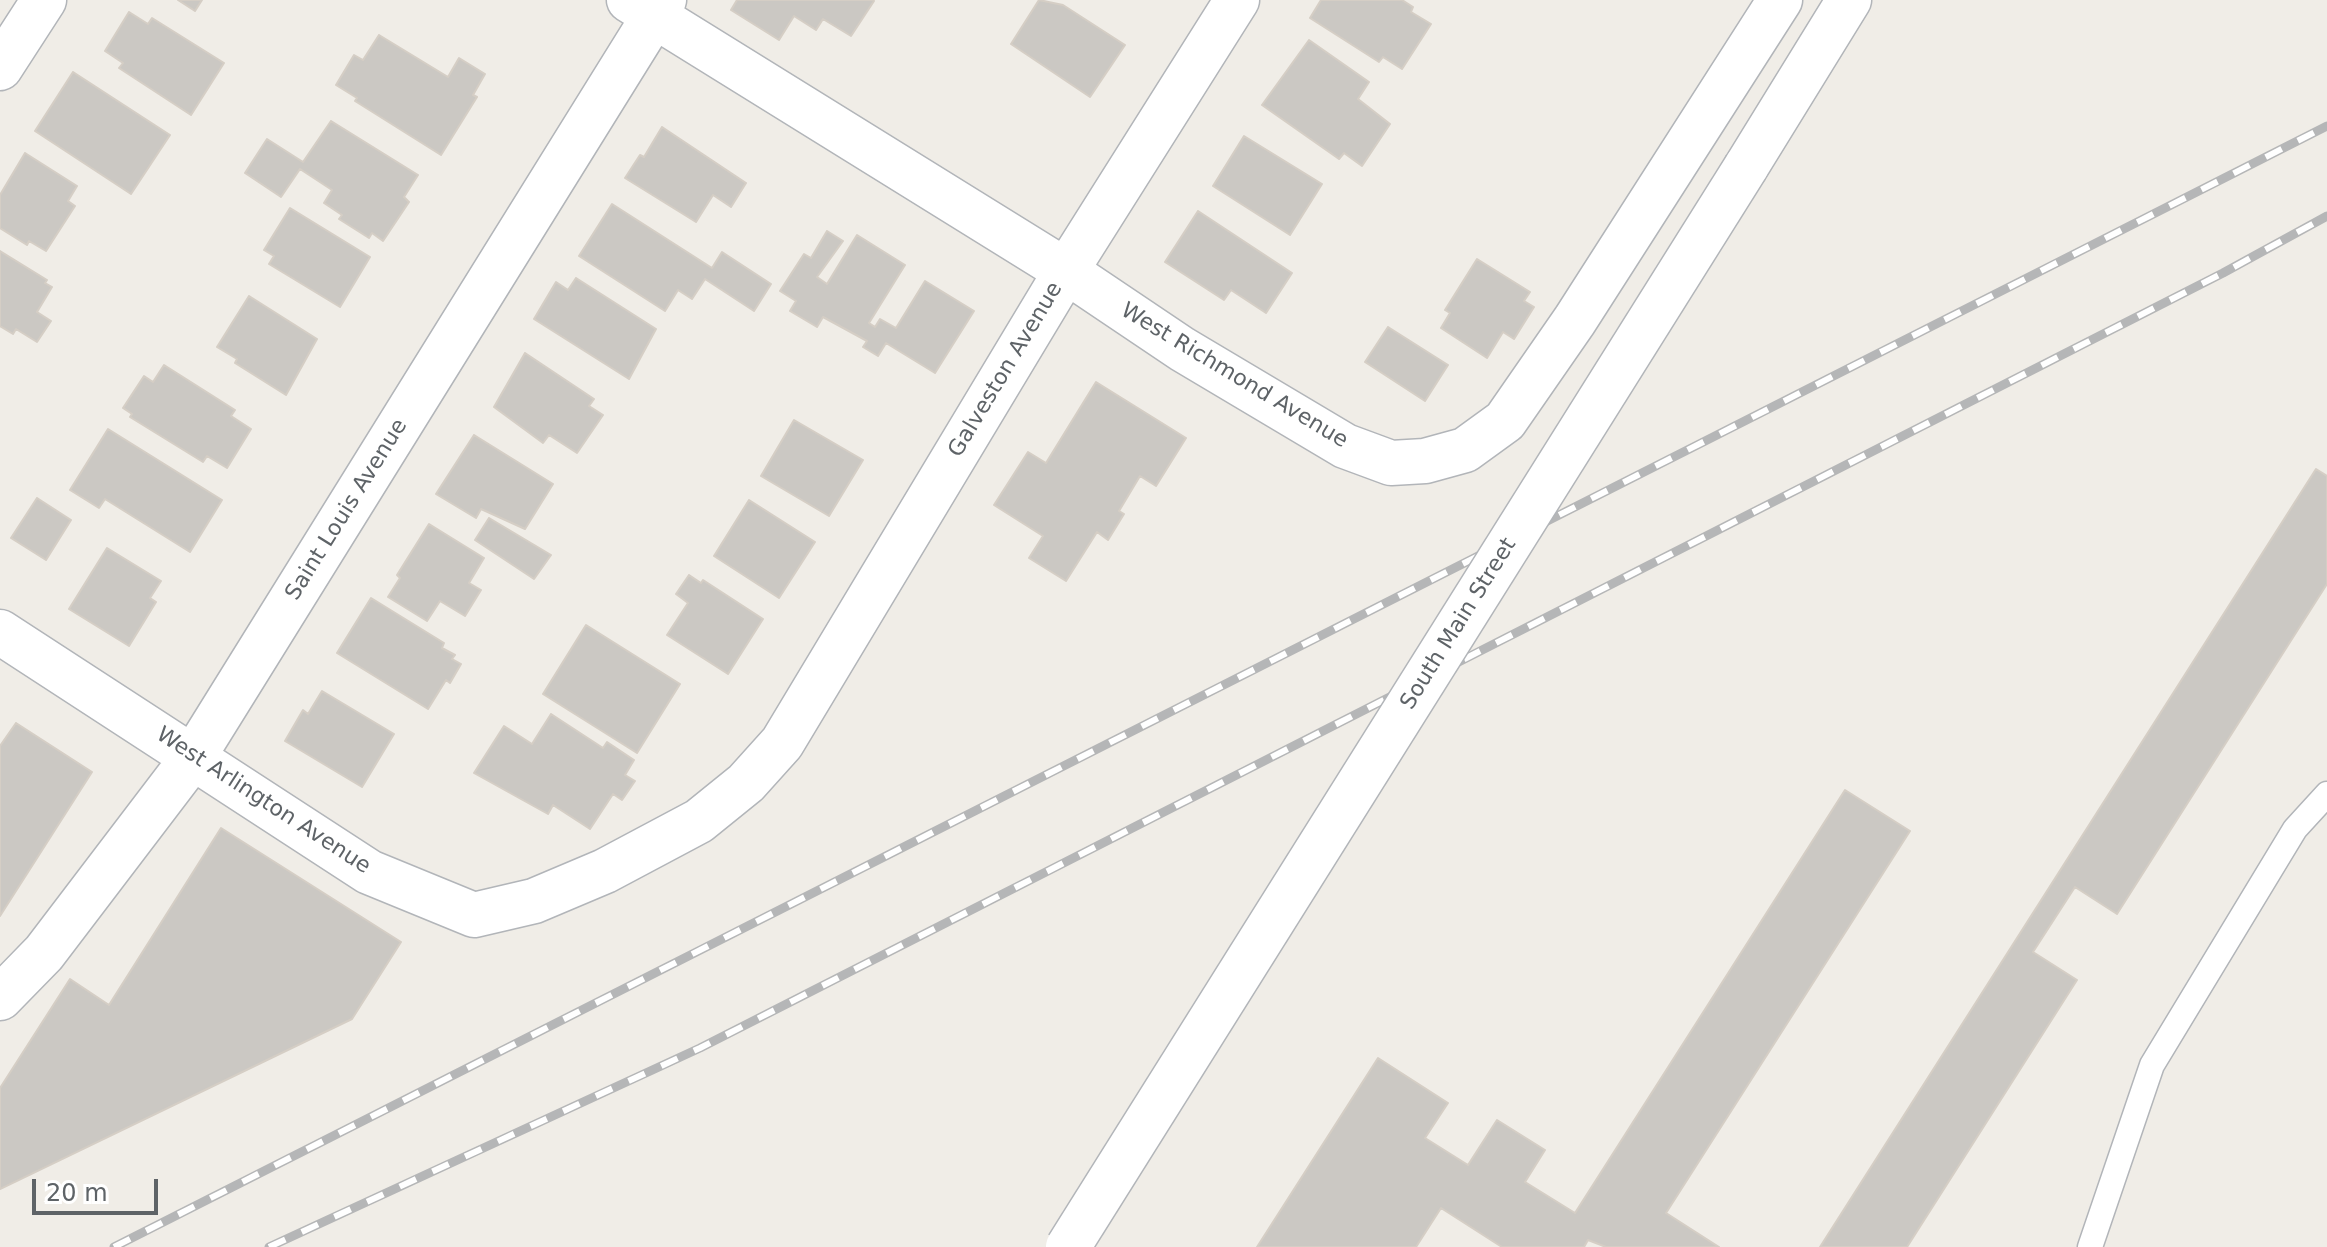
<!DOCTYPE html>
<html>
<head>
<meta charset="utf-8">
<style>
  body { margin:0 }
  #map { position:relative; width:2327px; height:1247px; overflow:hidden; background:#f0ede7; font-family:"DejaVu Sans",sans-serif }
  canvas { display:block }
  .scale { position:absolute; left:32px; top:1179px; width:126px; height:36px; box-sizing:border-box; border:4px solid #5e6367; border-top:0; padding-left:10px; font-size:24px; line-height:28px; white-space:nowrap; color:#5e6367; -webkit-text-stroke:6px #fff; paint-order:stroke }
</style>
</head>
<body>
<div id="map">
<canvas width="2327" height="1247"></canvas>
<div class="scale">20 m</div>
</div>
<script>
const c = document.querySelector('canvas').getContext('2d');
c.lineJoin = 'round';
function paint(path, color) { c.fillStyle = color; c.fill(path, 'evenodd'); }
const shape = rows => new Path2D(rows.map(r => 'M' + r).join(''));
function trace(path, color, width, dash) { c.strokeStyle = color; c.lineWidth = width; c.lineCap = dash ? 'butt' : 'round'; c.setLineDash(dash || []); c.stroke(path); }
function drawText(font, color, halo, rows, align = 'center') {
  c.font = font + ' "DejaVu Sans",sans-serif'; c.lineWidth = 6; c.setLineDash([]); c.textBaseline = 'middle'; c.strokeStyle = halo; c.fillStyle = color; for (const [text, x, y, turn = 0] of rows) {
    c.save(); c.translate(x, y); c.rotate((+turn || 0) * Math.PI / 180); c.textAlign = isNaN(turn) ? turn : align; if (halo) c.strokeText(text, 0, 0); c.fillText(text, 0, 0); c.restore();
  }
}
const building = shape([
  [178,0,202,0,195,11,178,0],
  [737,0,873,0,874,1,851,36,823,19,816,30,794,16,779,40,731,10,737,0],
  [1039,0,1063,5,1125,45,1090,97,1011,44,1039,0],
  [1321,0,1402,0,1413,7,1411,12,1431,24,1402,69,1383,57,1379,62,1310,18,1321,0],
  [129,12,148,24,152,18,224,63,191,115,119,68,123,63,105,51,129,12],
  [379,35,448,77,459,58,485,74,473,95,477,97,441,155,355,101,357,98,336,85,354,55,363,60,379,35],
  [1309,40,1369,82,1358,99,1390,124,1362,166,1344,153,1339,159,1262,105,1309,40],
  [73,72,170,135,131,194,35,131,73,72],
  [331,121,418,175,404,197,409,202,383,241,372,233,369,238,339,219,342,215,324,203,332,190,300,169,281,197,245,173,267,139,303,162,331,121],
  [662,127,746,183,731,207,713,195,696,222,625,178,640,155,644,157,662,127],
  [1244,136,1322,184,1290,235,1213,186,1244,136],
  [25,153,77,186,68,201,75,206,46,251,29,241,27,245,0,228,0,195,25,153],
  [612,204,712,268,722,252,771,284,754,311,705,279,692,299,678,290,665,311,579,256,612,204],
  [290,208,370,257,340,307,269,264,274,256,264,250,290,208],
  [1198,211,1292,273,1266,313,1231,290,1224,300,1165,262,1198,211],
  [827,231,843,241,817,277,827,284,857,235,905,265,869,323,875,327,880,319,896,328,925,281,974,311,935,373,886,343,878,356,863,347,867,341,823,317,817,327,790,311,796,301,780,291,804,254,811,258,827,231],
  [0,251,47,280,45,283,52,287,37,312,51,321,37,342,16,329,13,334,0,326,0,251],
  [1477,259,1530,292,1524,301,1534,307,1514,339,1503,332,1487,358,1441,328,1450,313,1445,310,1477,259],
  [576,278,656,329,629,379,534,319,556,282,568,290,576,278],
  [249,296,317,339,286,395,235,363,237,359,217,347,249,296],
  [1388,327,1448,365,1425,401,1365,362,1388,327],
  [525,353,594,399,589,406,603,415,577,453,549,435,543,443,494,407,525,353],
  [164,365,235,410,231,416,251,429,227,468,207,456,203,462,130,417,132,414,123,408,144,376,153,382,164,365],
  [1096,382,1186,438,1156,486,1140,476,1119,511,1124,514,1108,540,1097,532,1066,581,1029,558,1043,536,994,505,1028,452,1046,463,1096,382],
  [794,420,863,460,829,516,761,476,794,420],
  [108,429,222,500,190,552,105,499,99,508,70,490,108,429],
  [474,435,553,484,525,529,481,509,476,518,436,494,474,435],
  [2316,469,2327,476,2327,584,2117,914,2075,887,2033,952,2077,980,1907,1247,1820,1247,2316,469],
  [37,498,71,520,46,560,11,538,37,498],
  [749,500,815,542,779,598,714,556,749,500],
  [489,518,551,555,534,579,475,540,489,518],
  [429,524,484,558,469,583,481,590,465,616,440,601,427,621,388,597,400,578,397,575,429,524],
  [107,548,161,581,150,598,156,602,129,646,69,609,107,548],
  [689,575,701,583,703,580,763,619,728,674,667,635,688,603,676,594,689,575],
  [371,598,444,643,442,648,455,655,452,659,461,664,450,683,446,680,428,709,337,653,371,598],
  [586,625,680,684,637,753,543,694,586,625],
  [322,691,394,734,362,787,285,741,303,710,308,714,322,691],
  [551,714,603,748,607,742,634,760,625,775,635,781,622,800,613,794,590,829,553,805,548,814,474,773,504,726,532,744,551,714],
  [16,723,92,772,0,916,0,746,16,723],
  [1845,790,1910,831,1666,1213,1719,1247,1606,1247,1588,1240,1584,1247,1502,1247,1441,1208,1416,1247,1257,1247,1378,1058,1448,1103,1425,1138,1468,1165,1497,1120,1545,1150,1525,1182,1575,1213,1845,790],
  [221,828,401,942,352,1019,0,1189,0,1088,70,979,109,1005,221,828]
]);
paint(building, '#cbc8c3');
trace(building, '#d5cec5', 2);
const service = shape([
  [2090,1247,2152,1065,2295,829,2327,794]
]);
const minor = shape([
  [629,0,1066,271,1182,349,1345,446,1391,463,1425,461,1465,450,1505,421,1575,320,1780,0],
  [0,68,44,0],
  [0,632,369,872,474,915,534,901,605,871,699,821,746,783,782,743,1066,271,1237,0],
  [0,998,44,953,194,756,664,0]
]);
const tertiary = shape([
  [1746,167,1849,0]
]);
trace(service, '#b2b5b9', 27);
trace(minor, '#b2b5b9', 47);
trace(tertiary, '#b2b5b9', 47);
trace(service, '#fff', 24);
trace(minor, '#fff', 44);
trace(tertiary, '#fff', 44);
const rail = shape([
  [114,1247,2327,126],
  [269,1247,700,1048,2223,273,2327,216]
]);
trace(rail, '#b5b6b7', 9);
trace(rail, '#fff', 6, [18]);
const tertiaryBridge = shape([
  [1068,1247,1746,167]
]);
trace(tertiaryBridge, '#b2b5b9', 47, []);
trace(tertiaryBridge, '#fff', 44);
drawText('22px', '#5e6367', '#fff', [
  ["Galveston Avenue",1006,370,-59],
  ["West Richmond Avenue",1234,376,31],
  ["Saint Louis Avenue",347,510,-58],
  ["South Main Street",1459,624,-58],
  ["West Arlington Avenue",263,801,33]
]);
</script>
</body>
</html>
